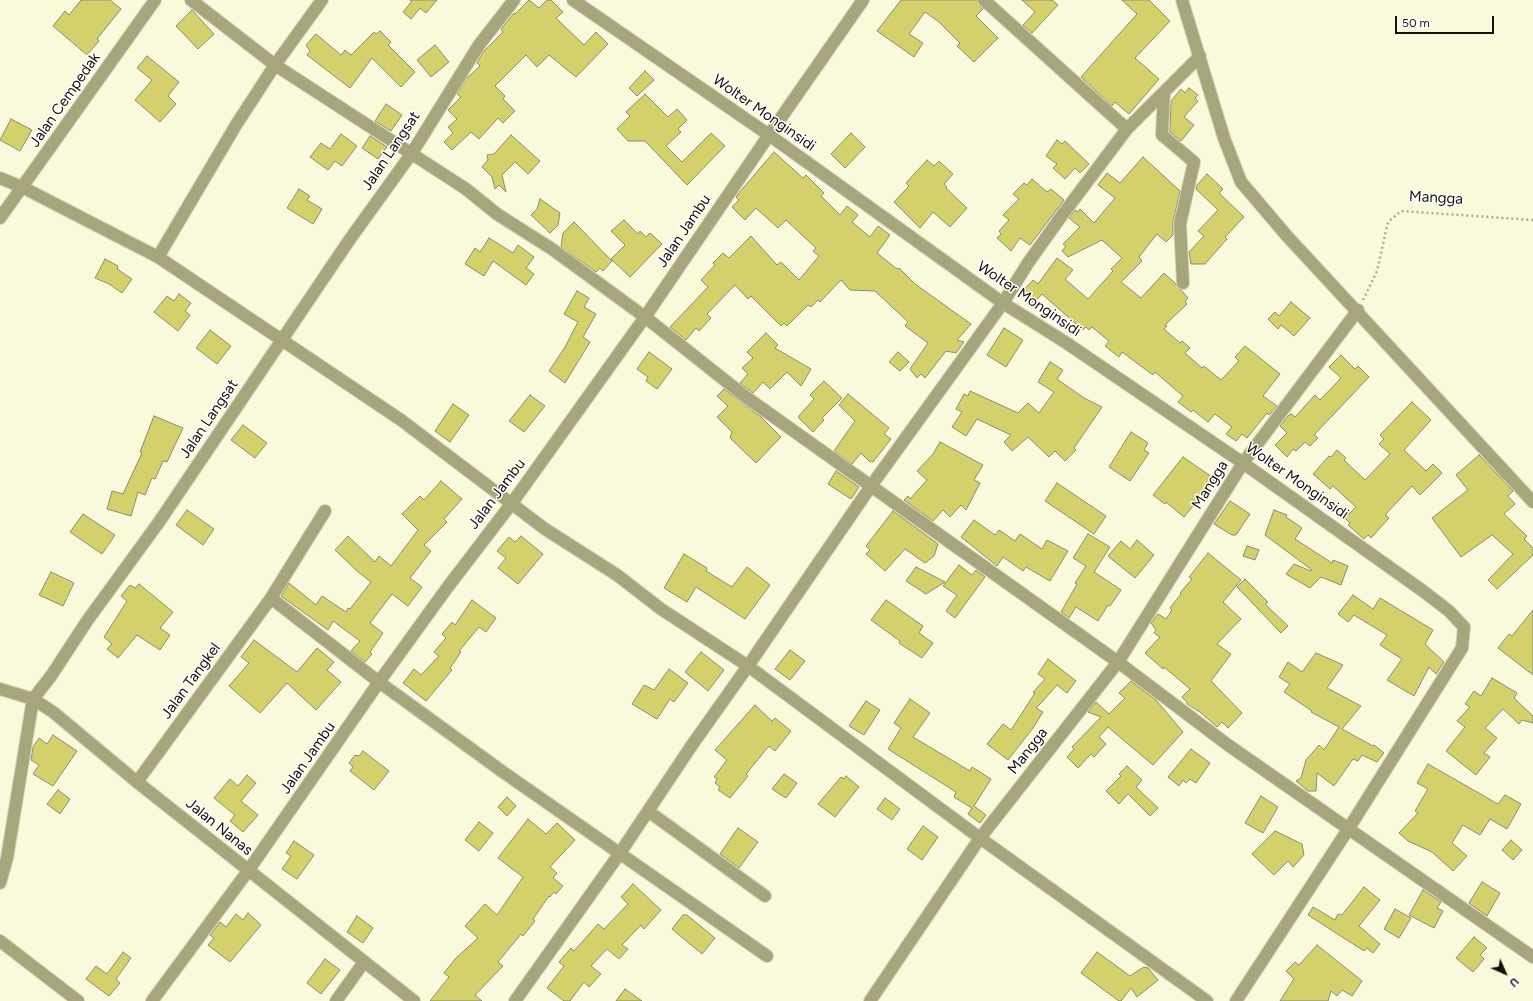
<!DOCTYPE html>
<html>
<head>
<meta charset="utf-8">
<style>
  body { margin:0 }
  #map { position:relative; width:1533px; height:1001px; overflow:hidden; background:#f9f9dc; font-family:Figtree,sans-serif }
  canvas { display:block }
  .north { position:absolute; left:1485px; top:953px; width:40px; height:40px; -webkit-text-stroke:3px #fff; paint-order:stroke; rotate:135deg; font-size:11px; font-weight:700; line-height:16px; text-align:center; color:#131209 }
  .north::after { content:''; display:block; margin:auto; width:14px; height:18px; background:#131209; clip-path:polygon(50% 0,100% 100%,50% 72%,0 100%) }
  .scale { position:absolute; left:1395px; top:16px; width:99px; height:18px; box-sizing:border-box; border:2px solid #131209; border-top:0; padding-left:5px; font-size:12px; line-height:14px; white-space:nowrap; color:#131209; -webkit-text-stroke:3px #fff; paint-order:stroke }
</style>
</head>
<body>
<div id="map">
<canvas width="1533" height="1001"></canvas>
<div class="north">U</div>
<div class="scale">50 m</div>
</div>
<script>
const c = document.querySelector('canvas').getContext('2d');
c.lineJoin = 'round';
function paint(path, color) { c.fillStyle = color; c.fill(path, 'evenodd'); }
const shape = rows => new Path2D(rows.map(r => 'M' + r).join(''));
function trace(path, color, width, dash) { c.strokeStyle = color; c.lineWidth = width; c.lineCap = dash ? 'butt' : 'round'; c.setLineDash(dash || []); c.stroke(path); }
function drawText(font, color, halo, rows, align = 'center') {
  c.font = font + ' Figtree,sans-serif'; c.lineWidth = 3; c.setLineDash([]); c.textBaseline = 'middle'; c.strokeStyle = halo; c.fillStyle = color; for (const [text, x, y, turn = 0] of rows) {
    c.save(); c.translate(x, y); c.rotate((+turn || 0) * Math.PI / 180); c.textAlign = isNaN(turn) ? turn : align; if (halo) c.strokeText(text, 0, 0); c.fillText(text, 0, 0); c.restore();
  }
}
const building = shape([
  [81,0,110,0,121,9,97,39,99,41,87,55,53,26,65,11,69,15,81,0],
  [410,0,437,0,426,13,420,8,411,19,403,12,412,1,410,0],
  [529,0,539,8,547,0,551,0,563,12,556,18,584,45,596,32,608,44,576,77,549,55,537,67,526,55,495,86,505,96,503,99,515,111,503,123,498,118,479,139,471,132,452,150,444,142,453,133,448,127,457,119,448,110,461,97,457,94,466,79,480,66,477,63,483,52,503,32,501,29,514,13,515,14,529,0],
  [901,0,977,0,983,9,976,16,998,38,974,62,957,46,960,43,939,22,925,12,909,34,923,43,914,57,877,31,901,0],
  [1022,0,1052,0,1058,5,1032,33,1023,25,1035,12,1022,0],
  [1122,0,1149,0,1170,21,1135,58,1159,79,1129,114,1115,102,1112,106,1081,77,1137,14,1122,0],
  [192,10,214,34,198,49,176,26,192,10],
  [380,31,391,42,388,45,415,72,401,87,372,58,350,88,307,55,310,51,306,45,316,34,341,55,345,50,351,55,374,32,376,34,380,31],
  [435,45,449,62,431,77,417,60,435,45],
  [147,56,179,82,168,96,176,104,160,122,135,100,152,80,137,68,147,56],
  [645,71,654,80,637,96,629,88,645,71],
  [1189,88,1198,95,1195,98,1198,101,1184,117,1194,125,1181,141,1170,132,1171,101,1181,89,1185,93,1189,88],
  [645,94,668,117,677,109,687,120,678,129,681,132,666,146,682,162,711,133,725,146,687,185,645,141,628,141,617,129,630,116,626,112,645,94],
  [386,104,402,115,391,131,375,121,386,104],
  [11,119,32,130,20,151,0,140,11,119],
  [851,133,865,147,845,168,831,154,851,133],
  [341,134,357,146,342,166,335,161,328,170,310,157,321,143,330,149,341,134],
  [511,135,540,161,528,174,515,162,502,175,506,192,499,185,495,189,492,177,482,167,488,160,487,155,494,154,511,135],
  [370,136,387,147,378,159,362,148,370,136],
  [1057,140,1062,144,1065,141,1089,164,1080,173,1075,168,1065,179,1053,168,1057,164,1046,156,1057,140],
  [774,152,803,178,806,175,824,193,821,196,840,215,847,206,858,215,852,222,870,237,878,226,890,235,877,253,897,269,899,268,915,284,971,324,957,340,964,342,956,353,946,351,925,378,921,374,917,378,910,369,928,343,905,326,908,322,875,291,850,290,841,280,820,302,818,300,811,307,808,305,787,326,784,323,781,326,751,296,748,299,735,285,707,314,711,318,699,331,696,328,686,340,670,327,708,287,701,280,715,265,713,263,723,253,729,258,751,236,777,265,781,262,799,280,819,256,813,251,816,248,786,220,778,228,756,208,745,220,732,207,739,200,736,197,738,194,774,152],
  [1143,157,1180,191,1173,222,1173,235,1166,242,1157,234,1139,257,1142,261,1121,282,1141,298,1164,273,1175,283,1188,298,1185,301,1187,304,1165,325,1167,326,1164,329,1180,343,1182,341,1190,348,1185,353,1202,368,1204,366,1221,380,1239,361,1235,357,1245,346,1280,374,1263,396,1277,406,1269,415,1267,413,1247,438,1242,434,1236,441,1226,434,1232,427,1215,414,1208,422,1193,410,1191,412,1178,402,1183,396,1155,372,1153,375,1122,352,1119,357,1105,346,1109,341,1092,327,1089,330,1086,327,1083,330,1042,294,1034,303,1022,292,1033,280,1038,284,1057,258,1073,270,1065,279,1088,299,1113,271,1111,269,1122,258,1102,240,1068,257,1062,251,1066,246,1063,244,1080,227,1069,218,1075,210,1078,212,1080,209,1094,223,1115,198,1098,185,1107,173,1120,183,1143,157],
  [927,160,934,166,939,161,953,174,944,184,947,187,946,188,967,208,950,227,933,212,920,228,894,202,909,186,906,183,927,160],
  [1207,174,1223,189,1219,193,1244,217,1225,237,1227,239,1205,264,1191,264,1189,252,1204,236,1198,231,1218,210,1196,189,1197,185,1207,174],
  [1032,179,1047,192,1051,189,1064,200,1030,245,1020,238,1011,251,997,238,1001,234,999,231,1009,220,1003,215,1019,199,1013,194,1024,183,1027,185,1032,179],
  [299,189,310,196,307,200,322,209,313,224,287,208,299,189],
  [540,199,560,213,558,225,550,233,531,215,537,209,540,199],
  [624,220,638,234,640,231,646,237,650,233,662,244,630,277,611,259,625,245,611,231,624,220],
  [574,222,612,261,603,271,600,268,596,272,561,247,563,233,574,222],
  [489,238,513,253,518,245,534,257,526,268,534,274,526,285,493,261,484,276,465,264,475,248,480,252,489,238],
  [105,259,118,266,117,269,132,279,122,293,109,284,95,278,105,259],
  [577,291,589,298,584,307,596,314,583,337,590,342,565,383,549,371,565,347,578,322,564,314,577,291],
  [179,294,191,303,185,311,190,315,178,331,154,312,167,296,174,301,179,294],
  [1291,302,1310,318,1294,336,1281,325,1278,329,1268,319,1275,312,1279,316,1291,302],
  [1004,328,1023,340,1006,367,987,355,1004,328],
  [210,330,231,346,217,364,196,348,210,330],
  [766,333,778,345,775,348,811,369,801,386,787,372,770,389,763,382,753,393,740,383,748,374,742,368,753,358,747,352,766,333],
  [649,352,672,369,657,389,646,381,648,377,637,369,649,352],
  [898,352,909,362,900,371,889,362,898,352],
  [1341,355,1355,369,1358,366,1369,377,1314,435,1318,438,1310,446,1305,442,1296,451,1293,449,1287,457,1275,445,1287,433,1280,426,1289,415,1292,414,1295,417,1315,395,1320,400,1341,378,1329,367,1341,355],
  [1050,362,1063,370,1057,379,1084,398,1102,407,1074,448,1076,450,1065,461,1055,451,1049,457,1028,437,1012,451,1004,442,1011,435,977,419,966,436,952,427,962,412,956,409,964,394,968,396,970,391,1018,413,1028,403,1039,413,1054,392,1038,382,1050,362],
  [824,381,842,398,822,418,824,420,813,432,798,417,814,399,810,395,824,381],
  [724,389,761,417,781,437,756,463,730,438,732,432,717,417,728,406,717,396,724,389],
  [848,394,889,428,884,434,891,439,873,462,872,461,870,462,861,453,852,464,834,451,855,421,839,405,848,394],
  [530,395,545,406,524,432,509,421,530,395],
  [1412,402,1431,420,1404,450,1426,471,1433,464,1442,473,1420,495,1412,486,1385,515,1389,518,1371,538,1368,535,1364,539,1348,525,1350,523,1345,518,1356,507,1333,486,1330,489,1313,474,1329,456,1331,457,1337,450,1346,458,1344,460,1365,480,1390,454,1379,444,1384,439,1380,435,1412,402],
  [453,404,469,415,450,442,435,431,453,404],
  [154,416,183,428,167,462,163,461,155,479,152,478,145,495,138,492,131,516,107,509,112,491,123,494,142,453,140,452,154,416],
  [243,425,267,443,255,458,231,440,243,425],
  [1131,432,1148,443,1144,450,1149,453,1130,481,1109,467,1131,432],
  [940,442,983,465,974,480,980,483,966,510,961,505,950,517,943,510,933,521,904,500,908,496,910,499,927,480,917,471,933,454,940,442],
  [1479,455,1513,491,1508,496,1515,504,1504,514,1527,536,1524,539,1533,548,1533,555,1497,589,1488,580,1513,554,1492,535,1461,557,1432,518,1468,490,1456,475,1479,455],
  [1183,457,1215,479,1184,517,1166,502,1165,504,1153,495,1183,457],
  [836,471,859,487,851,499,828,484,836,471],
  [441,481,462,499,444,519,447,522,424,545,431,551,410,578,422,587,408,606,392,594,370,623,383,633,370,652,372,654,365,662,351,651,360,641,333,621,328,630,281,596,289,583,316,605,322,596,346,612,348,608,350,609,371,582,357,571,335,550,348,536,375,562,379,556,391,566,418,530,402,514,420,496,424,500,441,481],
  [1057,483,1106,516,1094,534,1045,501,1057,483],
  [1230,501,1250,514,1236,535,1232,535,1214,524,1230,501],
  [187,510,214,529,203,545,176,525,187,510],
  [1274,510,1287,515,1286,517,1302,528,1295,539,1332,563,1333,560,1348,566,1341,585,1321,577,1310,588,1286,574,1294,564,1311,571,1312,570,1265,535,1274,510],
  [893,511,938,544,934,556,925,563,905,549,885,571,866,554,870,550,866,546,893,511],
  [83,514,115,535,102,554,70,532,83,514],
  [974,520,995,535,999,530,1015,541,1020,534,1042,549,1047,540,1068,551,1050,581,1026,567,1023,571,1003,557,997,566,961,537,974,520],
  [1088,534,1110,547,1094,572,1121,590,1110,606,1108,605,1098,621,1076,607,1069,618,1061,612,1077,584,1075,583,1086,566,1073,558,1088,534],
  [521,536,543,554,518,584,498,568,506,558,497,551,509,537,515,542,521,536],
  [1137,540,1154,555,1135,578,1108,556,1121,541,1130,549,1137,540],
  [1247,546,1259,550,1255,560,1243,556,1247,546],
  [1208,553,1241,580,1223,602,1241,619,1217,644,1231,654,1211,681,1242,713,1228,728,1222,722,1217,727,1200,712,1187,704,1187,702,1182,697,1190,689,1164,667,1163,669,1145,653,1160,637,1154,633,1156,630,1151,623,1158,614,1166,619,1172,610,1170,608,1181,594,1180,593,1192,579,1189,577,1208,553],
  [684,554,707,568,706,571,732,587,747,567,770,585,745,619,696,587,687,602,664,588,684,554],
  [959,565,972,575,976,570,985,577,955,618,946,611,957,595,943,586,959,565],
  [916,567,945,582,926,594,906,581,916,567],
  [51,572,74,583,63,606,39,595,51,572],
  [1245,579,1268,602,1265,604,1288,626,1281,633,1237,587,1245,579],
  [139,584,173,612,160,628,170,635,160,650,137,635,118,658,107,649,112,644,104,637,127,601,121,596,130,585,135,588,139,584],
  [1353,595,1373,609,1380,598,1433,630,1425,644,1444,662,1436,674,1429,667,1414,696,1387,680,1402,659,1380,645,1387,635,1354,615,1348,622,1338,614,1353,595],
  [472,600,496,618,486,632,479,627,459,651,461,652,450,668,452,670,426,701,403,683,414,669,421,675,439,656,434,652,446,638,442,634,452,622,455,625,472,600],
  [886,600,923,626,919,633,933,643,922,658,899,643,900,641,871,620,886,600],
  [1533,610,1533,675,1498,648,1509,634,1512,636,1533,610],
  [254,640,297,672,317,648,334,662,327,670,341,682,316,710,287,683,260,713,229,686,249,663,241,657,254,640],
  [790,650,805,661,790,680,775,669,790,650],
  [701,652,724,670,708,691,685,672,701,652],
  [1316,653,1343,665,1327,688,1361,706,1342,729,1373,746,1374,745,1384,753,1377,762,1362,755,1358,761,1353,759,1334,786,1317,773,1316,791,1308,791,1296,781,1301,778,1306,760,1319,745,1324,750,1339,727,1311,712,1312,711,1284,692,1290,684,1279,677,1288,662,1302,672,1316,653],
  [1048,659,1076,681,1067,693,1057,685,1042,702,1036,708,1043,712,1033,728,1008,760,987,744,1003,724,1011,730,1035,693,1033,692,1045,679,1038,674,1048,659],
  [669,669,688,683,674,702,670,699,657,719,632,704,644,685,654,690,669,669],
  [1492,678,1517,693,1514,698,1533,716,1533,723,1522,720,1519,724,1503,709,1485,728,1497,738,1484,753,1490,757,1476,775,1446,751,1465,727,1457,721,1470,707,1465,704,1474,691,1481,696,1492,678],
  [1131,681,1156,700,1183,732,1153,765,1108,727,1099,737,1106,744,1094,757,1091,754,1078,768,1067,757,1074,749,1072,747,1101,717,1088,712,1096,702,1109,714,1125,698,1119,693,1131,681],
  [910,699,930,713,913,737,970,771,972,767,991,779,974,806,986,815,980,823,968,814,972,808,954,797,956,792,888,749,901,728,894,723,910,699],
  [866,701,880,710,864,735,849,726,866,701],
  [755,705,772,721,775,718,791,731,775,751,769,746,746,774,748,776,730,798,718,790,720,787,715,783,717,779,714,777,727,760,715,750,755,705],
  [53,735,77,751,53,786,33,774,39,765,31,760,33,747,39,738,47,744,53,735],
  [1191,749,1210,763,1196,783,1190,779,1186,783,1183,780,1179,786,1168,777,1191,749],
  [363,751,389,771,374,790,350,771,353,767,349,763,355,755,359,756,363,751],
  [1428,764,1498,804,1505,795,1521,804,1507,829,1490,819,1480,835,1463,825,1452,843,1467,856,1453,871,1432,852,1408,841,1399,833,1418,813,1415,811,1428,789,1417,783,1428,764],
  [1127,766,1142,780,1136,787,1158,808,1150,816,1128,794,1119,804,1106,791,1121,776,1119,774,1127,766],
  [784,774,797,783,786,798,772,789,784,774],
  [247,775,256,783,241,801,258,815,243,832,230,821,235,815,214,798,230,779,238,786,247,775],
  [846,776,859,787,835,817,818,804,841,777,844,779,846,776],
  [58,790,70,799,60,814,47,804,58,790],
  [1261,796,1278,807,1263,833,1245,823,1261,796],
  [507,797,516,806,507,816,498,807,507,797],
  [885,798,900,809,892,820,877,809,885,798],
  [528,819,546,834,557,823,575,840,550,867,557,873,553,878,563,886,556,894,554,892,550,897,549,896,533,919,535,921,523,936,521,934,498,962,503,966,475,995,482,1001,430,1001,449,977,444,973,456,958,478,938,465,926,485,904,497,915,523,877,498,858,528,819],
  [479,822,493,833,479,851,465,840,479,822],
  [923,826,938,837,922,860,907,849,923,826],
  [738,828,758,842,739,868,720,854,738,828],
  [1275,831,1302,844,1304,855,1293,867,1288,861,1274,875,1252,854,1275,831],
  [1511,840,1522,850,1513,860,1502,850,1511,840],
  [294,841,314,855,297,879,282,869,291,856,286,853,294,841],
  [1482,882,1500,893,1487,916,1469,903,1482,882],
  [633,884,661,910,644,929,641,925,622,945,628,949,619,959,607,949,591,966,601,974,589,987,584,982,570,1001,564,1001,547,988,564,966,559,962,571,948,574,951,598,924,604,929,628,904,621,897,633,884],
  [1364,887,1380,900,1359,926,1380,944,1373,953,1367,948,1364,951,1308,915,1313,907,1335,920,1338,914,1342,915,1364,887],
  [1423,890,1441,902,1437,908,1443,911,1434,928,1409,915,1423,890],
  [1395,909,1411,918,1399,938,1384,929,1395,909],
  [248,913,261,925,230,962,208,945,214,938,210,935,220,922,226,927,236,914,243,920,248,913],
  [683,915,687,915,715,938,702,954,672,929,683,915],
  [357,916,373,928,363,943,347,932,357,916],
  [1474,937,1487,948,1480,955,1484,959,1473,972,1456,958,1474,937],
  [1317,945,1362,981,1352,996,1342,990,1337,996,1331,991,1328,1001,1280,1001,1294,979,1286,971,1295,962,1299,965,1317,945],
  [123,952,131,958,116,979,120,983,109,996,86,979,96,966,107,974,123,952],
  [1097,952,1130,976,1144,967,1148,968,1158,980,1137,997,1131,988,1121,1001,1119,1001,1081,973,1097,952],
  [325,959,340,970,321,994,307,983,325,959],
  [625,989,642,1001,616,1001,625,989]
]);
paint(building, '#d4d06c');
trace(building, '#8d8c72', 1);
const street = shape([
  [191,0,275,65,466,189,497,214,552,249,645,317,746,397,1118,662,1228,745,1533,957],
  [573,0,769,135,1003,303,1065,342,1243,463,1423,591,1449,611,1464,627,1462,648,1349,828,1236,1001],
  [984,0,1127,129],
  [1182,0,1224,138,1241,182,1287,236,1533,502],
  [1164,92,1162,135,1194,162,1180,224,1183,283],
  [0,178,22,187,158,257,401,420,545,529,617,575,661,609,748,666,980,838,1207,1001],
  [0,218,155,0],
  [158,257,236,125,275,65,322,0],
  [271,598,379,682,503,772,767,956],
  [0,689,33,699,53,712,137,782,414,1001],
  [137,782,271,598,325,511],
  [648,811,765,896],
  [0,883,7,858,33,699,51,676,87,621,159,522,350,239,412,153,479,45,514,0],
  [0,941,78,1001],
  [152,1001,248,871,379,682,447,588,512,503,645,317,769,135,863,0],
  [336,1001,364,962],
  [515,1001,620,853,692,745,748,666,871,486,1003,303,1028,263,1060,218,1127,129,1200,56],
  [870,1001,980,838,1118,662,1243,463,1358,310]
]);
trace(street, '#d4d4ba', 14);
trace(shape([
  [1363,300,1377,271,1388,222,1401,211,1533,220]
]), '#abab95', 2.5, [2, 3]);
trace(street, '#a6a57c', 12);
drawText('15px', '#131209', '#fff', [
  ["Jalan Cempedak",65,100,-55],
  ["Wolter Monginsidi",764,113,35],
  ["Jalan Langsat",391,151,-56],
  ["Mangga",1436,198,3],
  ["Jalan Jambu",684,231,-56],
  ["Wolter Monginsidi",1029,299,34],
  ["Jalan Langsat",209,419,-56],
  ["Wolter Monginsidi",1297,481,35],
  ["Mangga",1210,485,-58],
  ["Jalan Jambu",497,494,-53],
  ["Jalan Tangkel",191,681,-54],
  ["Mangga",1028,751,-52],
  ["Jalan Jambu",308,758,-55],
  ["Jalan Nanas",219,827,39]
]);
</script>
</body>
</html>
